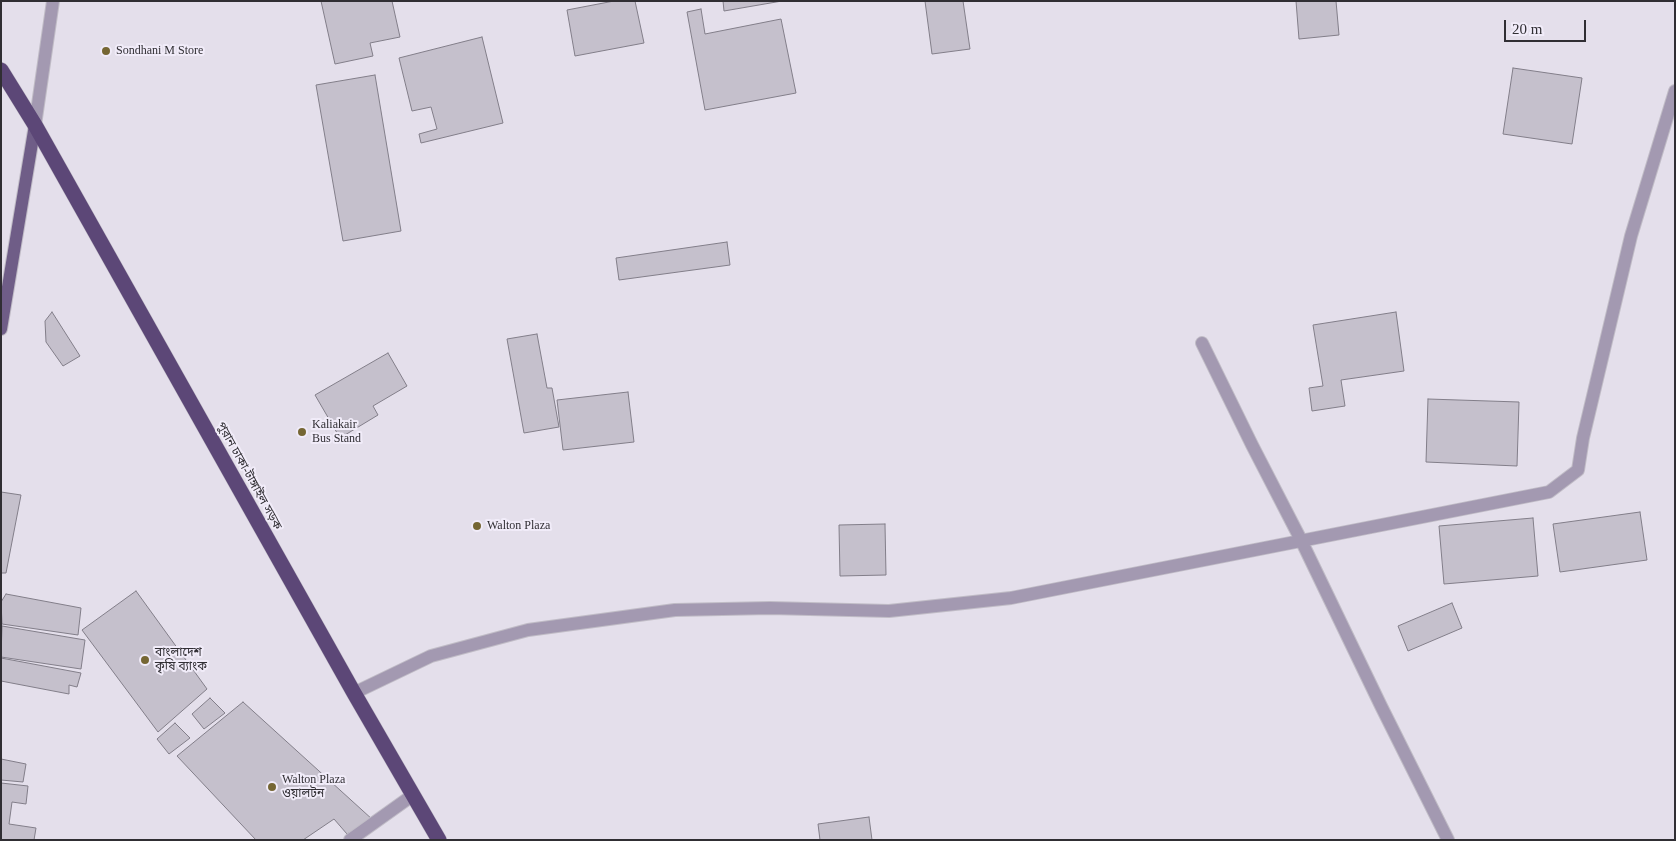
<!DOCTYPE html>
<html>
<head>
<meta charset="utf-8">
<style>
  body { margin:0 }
  #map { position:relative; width:1676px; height:841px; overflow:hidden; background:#e4dfeb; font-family:"Times New Roman",serif }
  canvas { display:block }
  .frame { position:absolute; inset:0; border:2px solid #302e33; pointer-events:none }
  .scale { position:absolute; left:1504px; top:20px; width:82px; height:22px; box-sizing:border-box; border:2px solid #302e33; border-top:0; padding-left:6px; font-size:15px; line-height:18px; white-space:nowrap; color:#302e33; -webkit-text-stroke:4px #f1ecf9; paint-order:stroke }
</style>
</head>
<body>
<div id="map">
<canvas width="1676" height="841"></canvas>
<div class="frame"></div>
<div class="scale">20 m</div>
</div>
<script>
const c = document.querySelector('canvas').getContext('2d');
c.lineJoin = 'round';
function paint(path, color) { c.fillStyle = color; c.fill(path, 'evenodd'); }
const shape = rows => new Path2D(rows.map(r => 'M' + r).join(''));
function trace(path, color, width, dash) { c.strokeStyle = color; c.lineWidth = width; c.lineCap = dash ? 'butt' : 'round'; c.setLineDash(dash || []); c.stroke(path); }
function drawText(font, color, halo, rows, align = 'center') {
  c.font = font + ' "Times New Roman","Noto Sans Bengali",serif'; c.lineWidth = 4; c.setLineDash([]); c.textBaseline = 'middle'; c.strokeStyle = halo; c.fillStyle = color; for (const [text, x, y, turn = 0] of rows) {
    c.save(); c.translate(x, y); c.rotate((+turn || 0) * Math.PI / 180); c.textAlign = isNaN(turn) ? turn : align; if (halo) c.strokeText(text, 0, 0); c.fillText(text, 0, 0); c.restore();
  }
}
const building = shape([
  [321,1,392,1,400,37,370,43,373,56,335,64,321,1],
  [614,1,635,1,644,43,575,56,567,10,614,1],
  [723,1,782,1,724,11,723,1],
  [925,1,963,1,970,49,932,54,925,1],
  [1296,1,1336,1,1339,35,1299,39,1296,1],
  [701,9,705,34,781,19,796,93,705,110,687,12,701,9],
  [482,37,503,123,421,143,419,134,437,129,431,107,412,111,399,58,482,37],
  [1513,68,1582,78,1572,144,1503,134,1513,68],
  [375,75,401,231,343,241,316,85,375,75],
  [727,242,730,265,619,280,616,258,727,242],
  [52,312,80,356,63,366,46,342,45,321,52,312],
  [1396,312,1404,371,1341,380,1345,406,1312,411,1309,388,1323,386,1313,325,1396,312],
  [537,334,547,388,552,388,559,427,524,433,507,339,537,334],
  [388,353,407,386,373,406,378,415,340,438,315,395,388,353],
  [628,392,634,442,563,450,557,400,628,392],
  [1428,399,1519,402,1517,466,1426,462,1428,399],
  [1,492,21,495,6,573,1,573,1,492],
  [1640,512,1647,560,1560,572,1553,524,1640,512],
  [1533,518,1538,576,1444,584,1439,526,1533,518],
  [885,524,886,575,840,576,839,525,885,524],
  [136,591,207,689,158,732,82,630,136,591],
  [6,594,81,608,78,635,2,624,1,602,6,594],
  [1452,603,1462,628,1408,651,1398,626,1452,603],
  [2,626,85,640,81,669,1,657,2,626],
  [1,658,81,673,77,687,69,685,69,694,1,681,1,658],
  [210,698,225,713,204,729,192,714,210,698],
  [243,702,373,820,347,834,334,819,303,840,256,840,177,756,243,702],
  [175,723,190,738,169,754,157,739,175,723],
  [1,759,26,764,23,782,1,780,1,759],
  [1,783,28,786,26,804,12,802,9,824,36,828,34,840,1,840,1,783],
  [869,817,872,840,820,840,818,824,869,817]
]);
paint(building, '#c5c0cc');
trace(building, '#827e89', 1);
const minor = shape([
  [35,125,53,1],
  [1202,343,1252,445,1301,540,1381,706,1448,840],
  [354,693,431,656,528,630,675,610,770,608,889,611,1011,598,1549,492,1578,470,1583,438,1631,236,1675,91],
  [350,840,413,795]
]);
const major = shape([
  [1,329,35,125]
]);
const highway = shape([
  [1,70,35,125,354,693,439,840]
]);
trace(minor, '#c0bcc6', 14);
trace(major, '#c0bcc6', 14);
trace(highway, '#c0bcc6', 16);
trace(minor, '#a399b1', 12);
trace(major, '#6f5d87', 12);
trace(highway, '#5c4777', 15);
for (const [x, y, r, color] of [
  [106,51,5,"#756633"],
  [302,432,5,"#756633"],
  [477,526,5,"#756633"],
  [145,660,5,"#756633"],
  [272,787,5,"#756633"]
]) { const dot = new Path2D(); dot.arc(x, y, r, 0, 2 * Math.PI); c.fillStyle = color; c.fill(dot); trace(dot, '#f1ecf9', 2); }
drawText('12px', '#302e33', '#f1ecf9', [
  ["Sondhani M Store",116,51],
  ["Kaliakair",312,425],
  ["Bus Stand",312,439],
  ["Walton Plaza",487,526],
  ["বাংলাদেশ",155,653],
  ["কৃষি ব্যাংক",155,667],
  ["Walton Plaza",282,780],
  ["ওয়ালটন",282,794]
], 'left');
drawText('12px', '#302e33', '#f1ecf9', [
  ["পুরান ঢাকা-টাঙ্গাইল সড়ক",249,476,61]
]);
</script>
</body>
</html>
